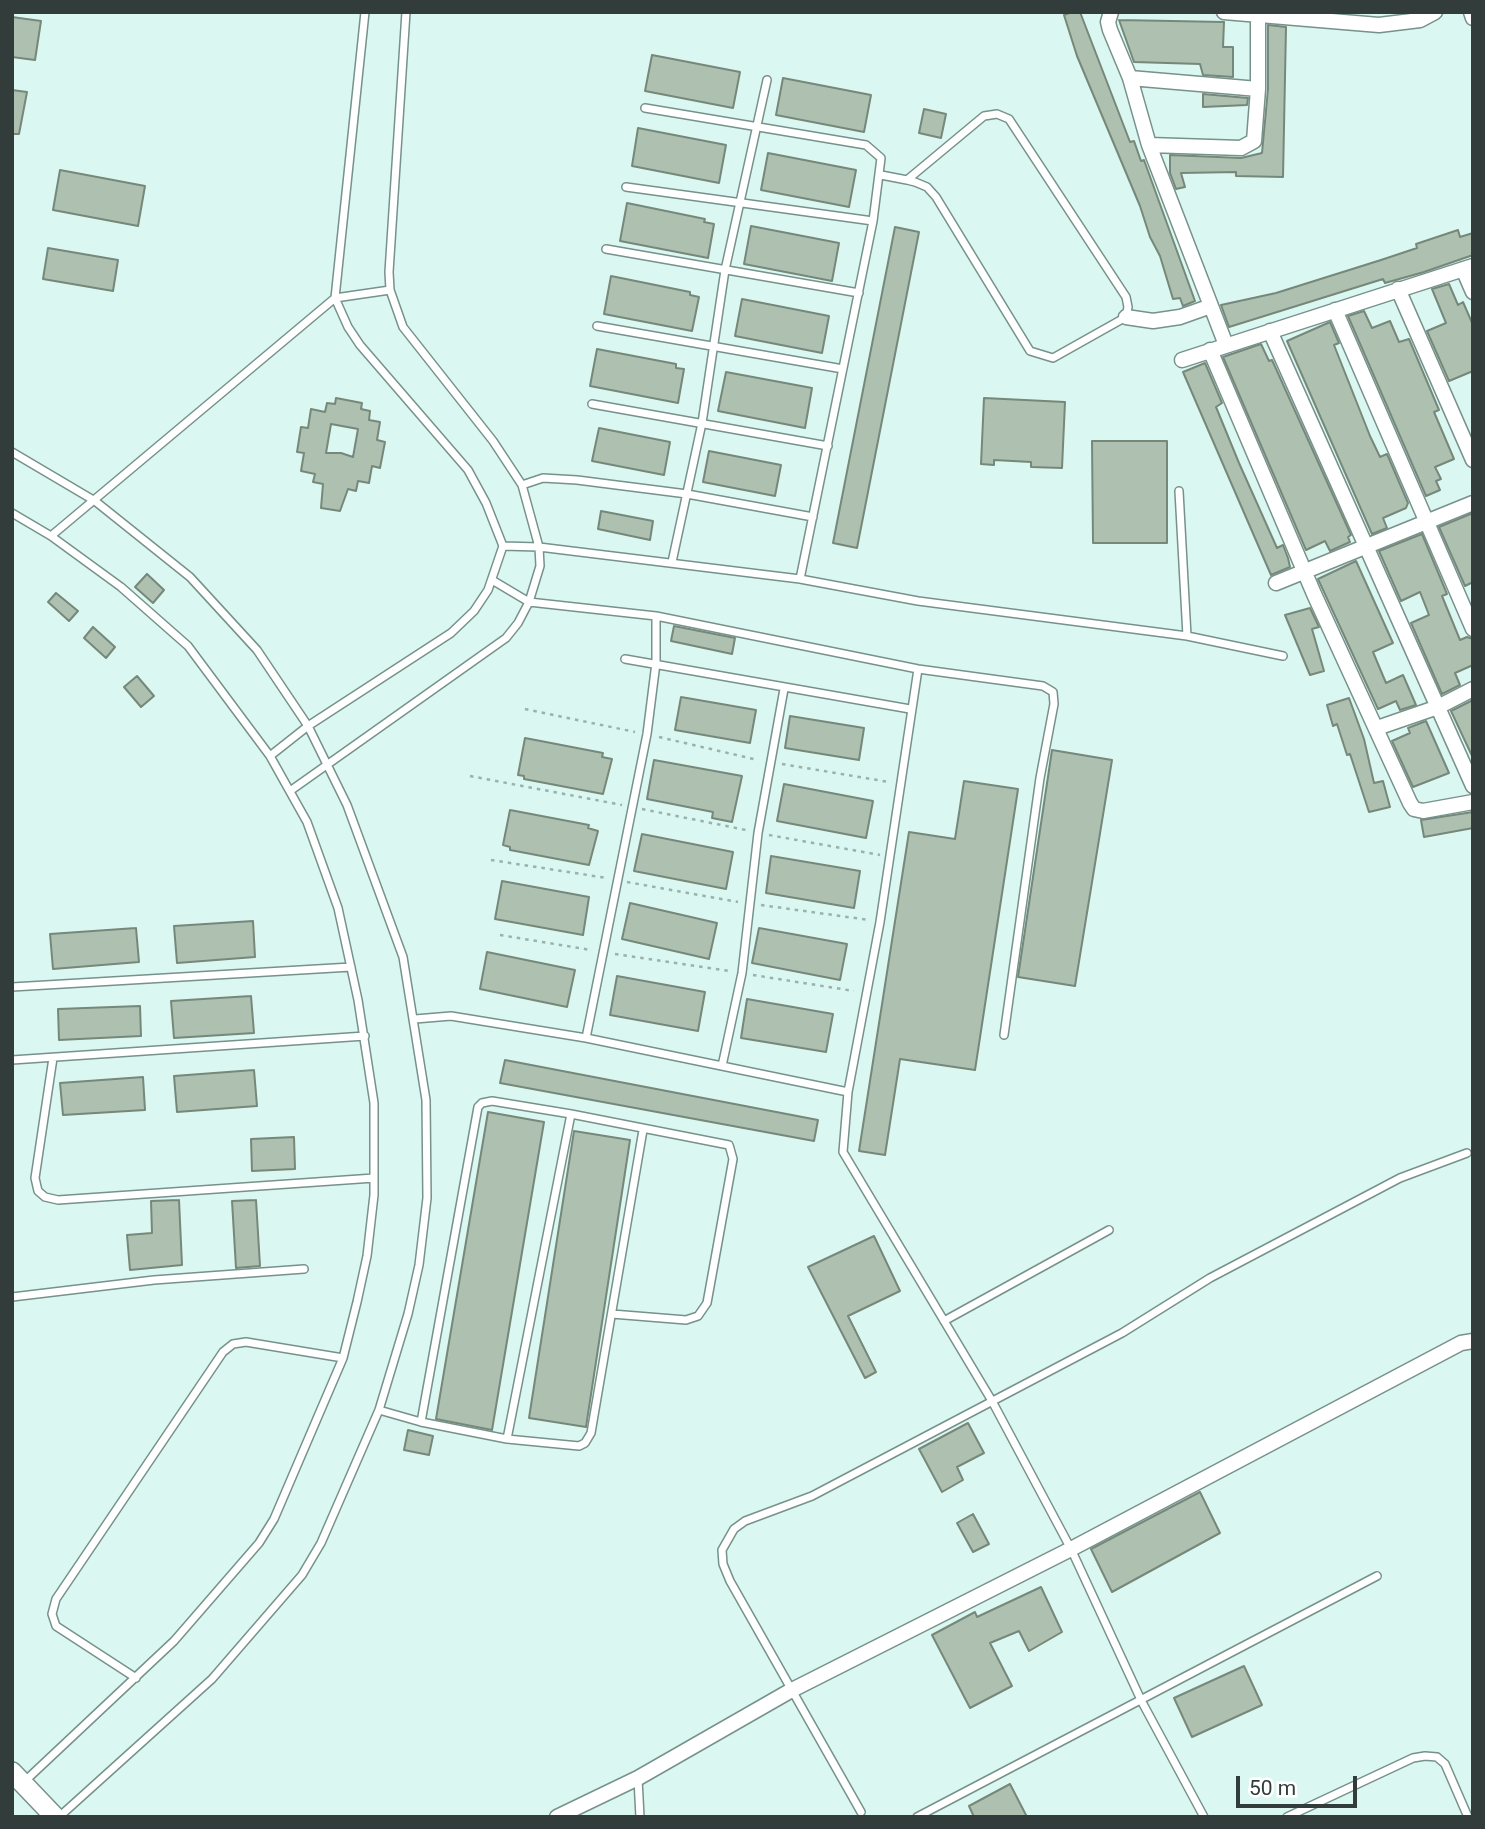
<!DOCTYPE html>
<html>
<head>
<meta charset="utf-8">
<style>
  body { margin:0 }
  #map { position:relative; width:1485px; height:1829px; overflow:hidden; background:#dbf7f1; font-family:Roboto,sans-serif }
  canvas { display:block }
  .frame { position:absolute; inset:0; border:14px solid #323d3b; pointer-events:none }
  .scale { position:absolute; left:1236px; top:1776px; width:121px; height:32px; box-sizing:border-box; border:4px solid #323d3b; border-top:0; padding-left:9px; font-size:21px; line-height:24px; white-space:nowrap; color:#323d3b; -webkit-text-stroke:5px #fff; paint-order:stroke }
</style>
</head>
<body>
<div id="map">
<canvas width="1485" height="1829"></canvas>
<div class="frame"></div>
<div class="scale">50 m</div>
</div>
<script>
const c = document.querySelector('canvas').getContext('2d');
c.lineJoin = 'round';
function paint(path, color) { c.fillStyle = color; c.fill(path, 'evenodd'); }
const shape = rows => new Path2D(rows.map(r => 'M' + r).join(''));
function trace(path, color, width, dash) { c.strokeStyle = color; c.lineWidth = width; c.lineCap = dash ? 'butt' : 'round'; c.setLineDash(dash || []); c.stroke(path); }
const building = shape([
  [1072,12,1080,12,1130,142,1134,141,1141,161,1144,160,1195,301,1183,306,1180,298,1173,299,1160,256,1150,237,1140,206,1077,56,1064,15,1072,12],
  [12,17,41,21,35,60,12,57,12,17],
  [1119,20,1224,22,1223,47,1233,47,1233,77,1203,75,1200,64,1134,62,1119,20],
  [1268,25,1286,27,1283,177,1236,176,1236,172,1181,173,1185,187,1176,189,1170,173,1170,155,1241,158,1262,153,1268,89,1268,25],
  [652,55,740,72,733,108,645,91,652,55],
  [783,78,871,95,864,132,776,115,783,78],
  [12,90,27,92,19,134,12,134,12,90],
  [1203,94,1248,98,1247,105,1203,107,1203,94],
  [924,109,946,114,941,138,919,133,924,109],
  [638,128,726,145,719,183,632,166,638,128],
  [768,153,856,170,849,207,761,190,768,153],
  [60,170,145,186,138,226,53,210,60,170],
  [627,203,705,219,704,222,714,224,708,258,620,241,627,203],
  [751,226,839,243,832,281,744,264,751,226],
  [895,227,919,232,857,548,833,543,895,227],
  [1458,230,1460,237,1473,233,1473,255,1424,272,1385,283,1383,279,1229,327,1221,305,1276,293,1381,260,1417,248,1416,244,1458,230],
  [48,248,118,260,113,291,43,279,48,248],
  [611,276,690,292,690,295,699,297,692,331,604,314,611,276],
  [1449,284,1458,305,1463,302,1473,325,1473,371,1449,381,1427,331,1446,323,1432,289,1449,284],
  [742,299,829,316,822,353,735,336,742,299],
  [1364,311,1372,328,1390,321,1399,342,1409,339,1439,410,1434,412,1454,459,1435,467,1441,479,1436,481,1440,490,1426,496,1348,316,1364,311],
  [1330,322,1339,343,1334,345,1370,436,1380,457,1387,454,1408,503,1406,508,1383,518,1387,528,1372,534,1287,341,1330,322],
  [1261,344,1269,361,1272,360,1351,535,1348,537,1350,542,1330,551,1325,541,1306,550,1223,357,1261,344],
  [597,349,676,364,676,368,684,369,678,403,590,386,597,349],
  [1205,363,1222,403,1216,407,1239,463,1277,548,1283,545,1288,558,1290,567,1271,575,1183,372,1205,363],
  [726,372,812,388,805,428,718,411,726,372],
  [336,398,362,403,361,409,370,411,369,420,380,422,377,440,385,442,380,468,372,466,369,483,358,481,356,491,348,489,340,511,321,508,323,484,313,482,315,474,301,471,304,453,297,452,301,427,308,428,311,409,325,412,327,403,335,404,336,398],
  [331,424,358,429,353,457,341,453,326,453,331,424],
  [984,398,1065,402,1062,468,1031,467,1031,462,994,460,994,465,981,464,984,398],
  [599,428,670,442,664,475,592,461,599,428],
  [1092,441,1167,441,1167,543,1093,543,1092,441],
  [709,451,781,465,775,496,703,482,709,451],
  [601,511,653,521,650,540,598,529,601,511],
  [1473,513,1473,582,1465,586,1439,527,1473,513],
  [1422,534,1447,594,1442,596,1460,640,1467,637,1473,639,1473,665,1455,673,1460,685,1442,694,1411,623,1429,615,1420,592,1401,601,1379,551,1422,534],
  [1356,561,1393,643,1373,652,1386,683,1403,675,1416,705,1400,710,1396,701,1378,709,1318,579,1356,561],
  [147,574,164,590,153,603,135,587,147,574],
  [56,593,78,611,69,621,48,602,56,593],
  [1310,608,1319,627,1312,629,1324,671,1310,675,1285,615,1310,608],
  [674,626,735,638,732,654,671,641,674,626],
  [93,627,115,647,106,658,84,638,93,627],
  [137,676,154,696,141,707,124,687,137,676],
  [681,697,756,710,750,743,675,730,681,697],
  [1349,698,1364,739,1374,783,1383,781,1390,807,1369,812,1350,754,1347,755,1337,724,1333,726,1327,705,1349,698],
  [1473,700,1473,758,1451,711,1473,700],
  [790,716,864,728,859,760,785,748,790,716],
  [1426,721,1449,773,1413,787,1392,741,1410,733,1408,728,1426,721],
  [525,738,603,753,602,757,612,759,603,794,524,779,524,776,518,775,525,738],
  [1052,750,1112,760,1075,986,1018,977,1052,750],
  [654,760,742,776,732,822,712,818,713,812,647,799,654,760],
  [964,781,1018,789,975,1070,900,1059,885,1155,859,1151,909,832,955,839,964,781],
  [784,784,873,801,866,838,777,821,784,784],
  [510,810,589,825,588,828,598,831,589,865,510,850,510,847,503,845,510,810],
  [1473,812,1473,828,1424,837,1421,820,1473,812],
  [642,834,733,852,726,889,634,871,642,834],
  [771,856,860,871,854,908,766,893,771,856],
  [502,881,589,897,583,935,495,919,502,881],
  [630,903,717,923,709,959,622,939,630,903],
  [253,921,255,957,177,963,174,926,253,921],
  [136,928,139,962,53,969,50,934,136,928],
  [759,928,847,944,840,980,752,963,759,928],
  [487,952,575,970,567,1007,480,989,487,952],
  [617,976,705,992,698,1031,610,1015,617,976],
  [251,996,254,1033,174,1038,171,1001,251,996],
  [747,999,833,1014,826,1052,741,1038,747,999],
  [140,1006,141,1036,59,1040,58,1009,140,1006],
  [505,1060,818,1120,814,1141,500,1083,505,1060],
  [254,1070,257,1106,177,1112,174,1076,254,1070],
  [143,1077,145,1110,63,1115,60,1083,143,1077],
  [488,1112,544,1122,492,1430,436,1419,488,1112],
  [574,1131,630,1140,586,1427,529,1418,574,1131],
  [294,1137,295,1169,252,1171,251,1139,294,1137],
  [179,1200,182,1265,130,1270,127,1235,152,1233,151,1201,179,1200],
  [256,1200,260,1266,236,1268,232,1201,256,1200],
  [874,1236,900,1291,848,1316,876,1372,865,1378,808,1267,874,1236],
  [968,1423,984,1453,957,1467,963,1480,942,1492,919,1449,968,1423],
  [408,1430,433,1436,429,1455,404,1450,408,1430],
  [1200,1492,1220,1533,1112,1592,1091,1549,1200,1492],
  [973,1514,989,1544,973,1552,957,1523,973,1514],
  [1041,1587,1062,1632,1029,1651,1019,1631,990,1643,1012,1686,970,1708,932,1635,975,1612,977,1617,1041,1587],
  [1244,1666,1262,1705,1192,1737,1174,1698,1244,1666],
  [1010,1784,1027,1817,974,1817,969,1806,1010,1784]
]);
paint(building, '#aec1b1');
trace(building, '#768879', 2);
const lane = shape([
  [645,108,866,145,881,158,873,221,800,579],
  [881,175,907,180,915,182,927,187,936,197,1030,351,1053,358,1126,317,1128,307,1126,297,1009,119,997,114,984,116,907,180],
  [626,187,873,221],
  [606,249,859,293],
  [597,326,843,369],
  [592,404,828,446],
  [12,452,95,501,190,577,257,650,308,726,347,805,403,957,426,1100,427,1198,419,1265,408,1314,379,1410,321,1543,302,1575,212,1679,59,1817],
  [522,485,543,478,577,480,687,494,813,517],
  [1179,491,1187,636],
  [12,513,51,536,121,587,188,646,270,756,307,822,338,908,358,1000,374,1103,374,1195,367,1256,357,1302,343,1358,274,1519,259,1543,174,1641,25,1781],
  [51,536,335,298,390,290],
  [503,546,539,547,800,579,918,601,1187,636,1283,656],
  [672,562,702,423,725,270,767,80],
  [492,580,529,602,656,616,918,669,1043,686,1053,692,1054,704,1040,778,1004,1035],
  [625,659,910,709],
  [918,669,880,922,848,1092,843,1152,992,1401,1071,1549,1142,1702,1204,1817],
  [270,756,308,726,451,633,474,611,488,590,503,546,486,503,468,470,360,345,348,327,335,298,365,12],
  [290,791,506,638,518,623,529,602,540,566,539,547,522,485,493,441,403,327,390,290,389,272,406,12],
  [12,987,351,967],
  [415,1019,451,1016,586,1038,848,1092],
  [586,1038,647,734,656,663,656,616],
  [53,1058,35,1178,38,1191,45,1197,58,1200,374,1178],
  [12,1060,365,1036],
  [722,1066,742,973,758,833,784,689],
  [12,1297,154,1280,304,1269],
  [944,1321,1109,1230],
  [379,1410,421,1422,507,1439,579,1446,585,1443,591,1433,643,1130],
  [421,1422,478,1107,482,1103,492,1101,571,1114,729,1145,733,1159,707,1303,698,1316,686,1320,612,1314],
  [507,1439,571,1114],
  [136,1678,56,1626,52,1614,56,1599,223,1352,233,1344,246,1342,343,1358],
  [638,1779,640,1817],
  [861,1812,730,1581,723,1564,722,1550,734,1529,745,1521,812,1496,1122,1333,1210,1278,1400,1178,1467,1153],
  [917,1817,1377,1576],
  [1287,1817,1413,1758,1425,1756,1437,1757,1445,1764,1468,1817]
]);
const street = shape([
  [1111,12,1108,22,1110,30,1130,78,1149,145,1226,345],
  [1224,12,1379,25,1420,20,1435,12],
  [1471,12,1473,18],
  [1130,78,1258,89],
  [1149,145,1241,148,1254,141,1258,89,1258,13],
  [1463,269,1473,292],
  [1398,289,1473,460],
  [1335,310,1473,629],
  [1126,317,1153,321,1180,317,1211,306],
  [1270,331,1473,786],
  [1210,350,1314,594,1410,803,1414,809,1423,811,1473,802],
  [1182,360,1473,266],
  [1276,583,1473,503],
  [1377,728,1438,707,1473,689],
  [557,1817,638,1778,790,1691,1071,1549,1461,1343,1473,1341]
]);
const secondary = shape([
  [12,1772,55,1817]
]);
trace(lane, '#77918b', 10);
trace(street, '#77918b', 17);
trace(secondary, '#77918b', 22);
trace(shape([
  [525,709,635,732],
  [659,737,758,760],
  [782,764,889,782],
  [470,776,622,805],
  [642,809,746,830],
  [769,835,880,855],
  [491,860,607,878],
  [627,882,738,902],
  [761,905,869,920],
  [500,935,591,950],
  [615,954,730,971],
  [753,975,854,991]
]), '#9bb1ac', 2.5, [3.5, 5]);
trace(lane, '#fff', 7);
trace(street, '#fff', 14);
trace(secondary, '#fff', 19);
</script>
</body>
</html>
